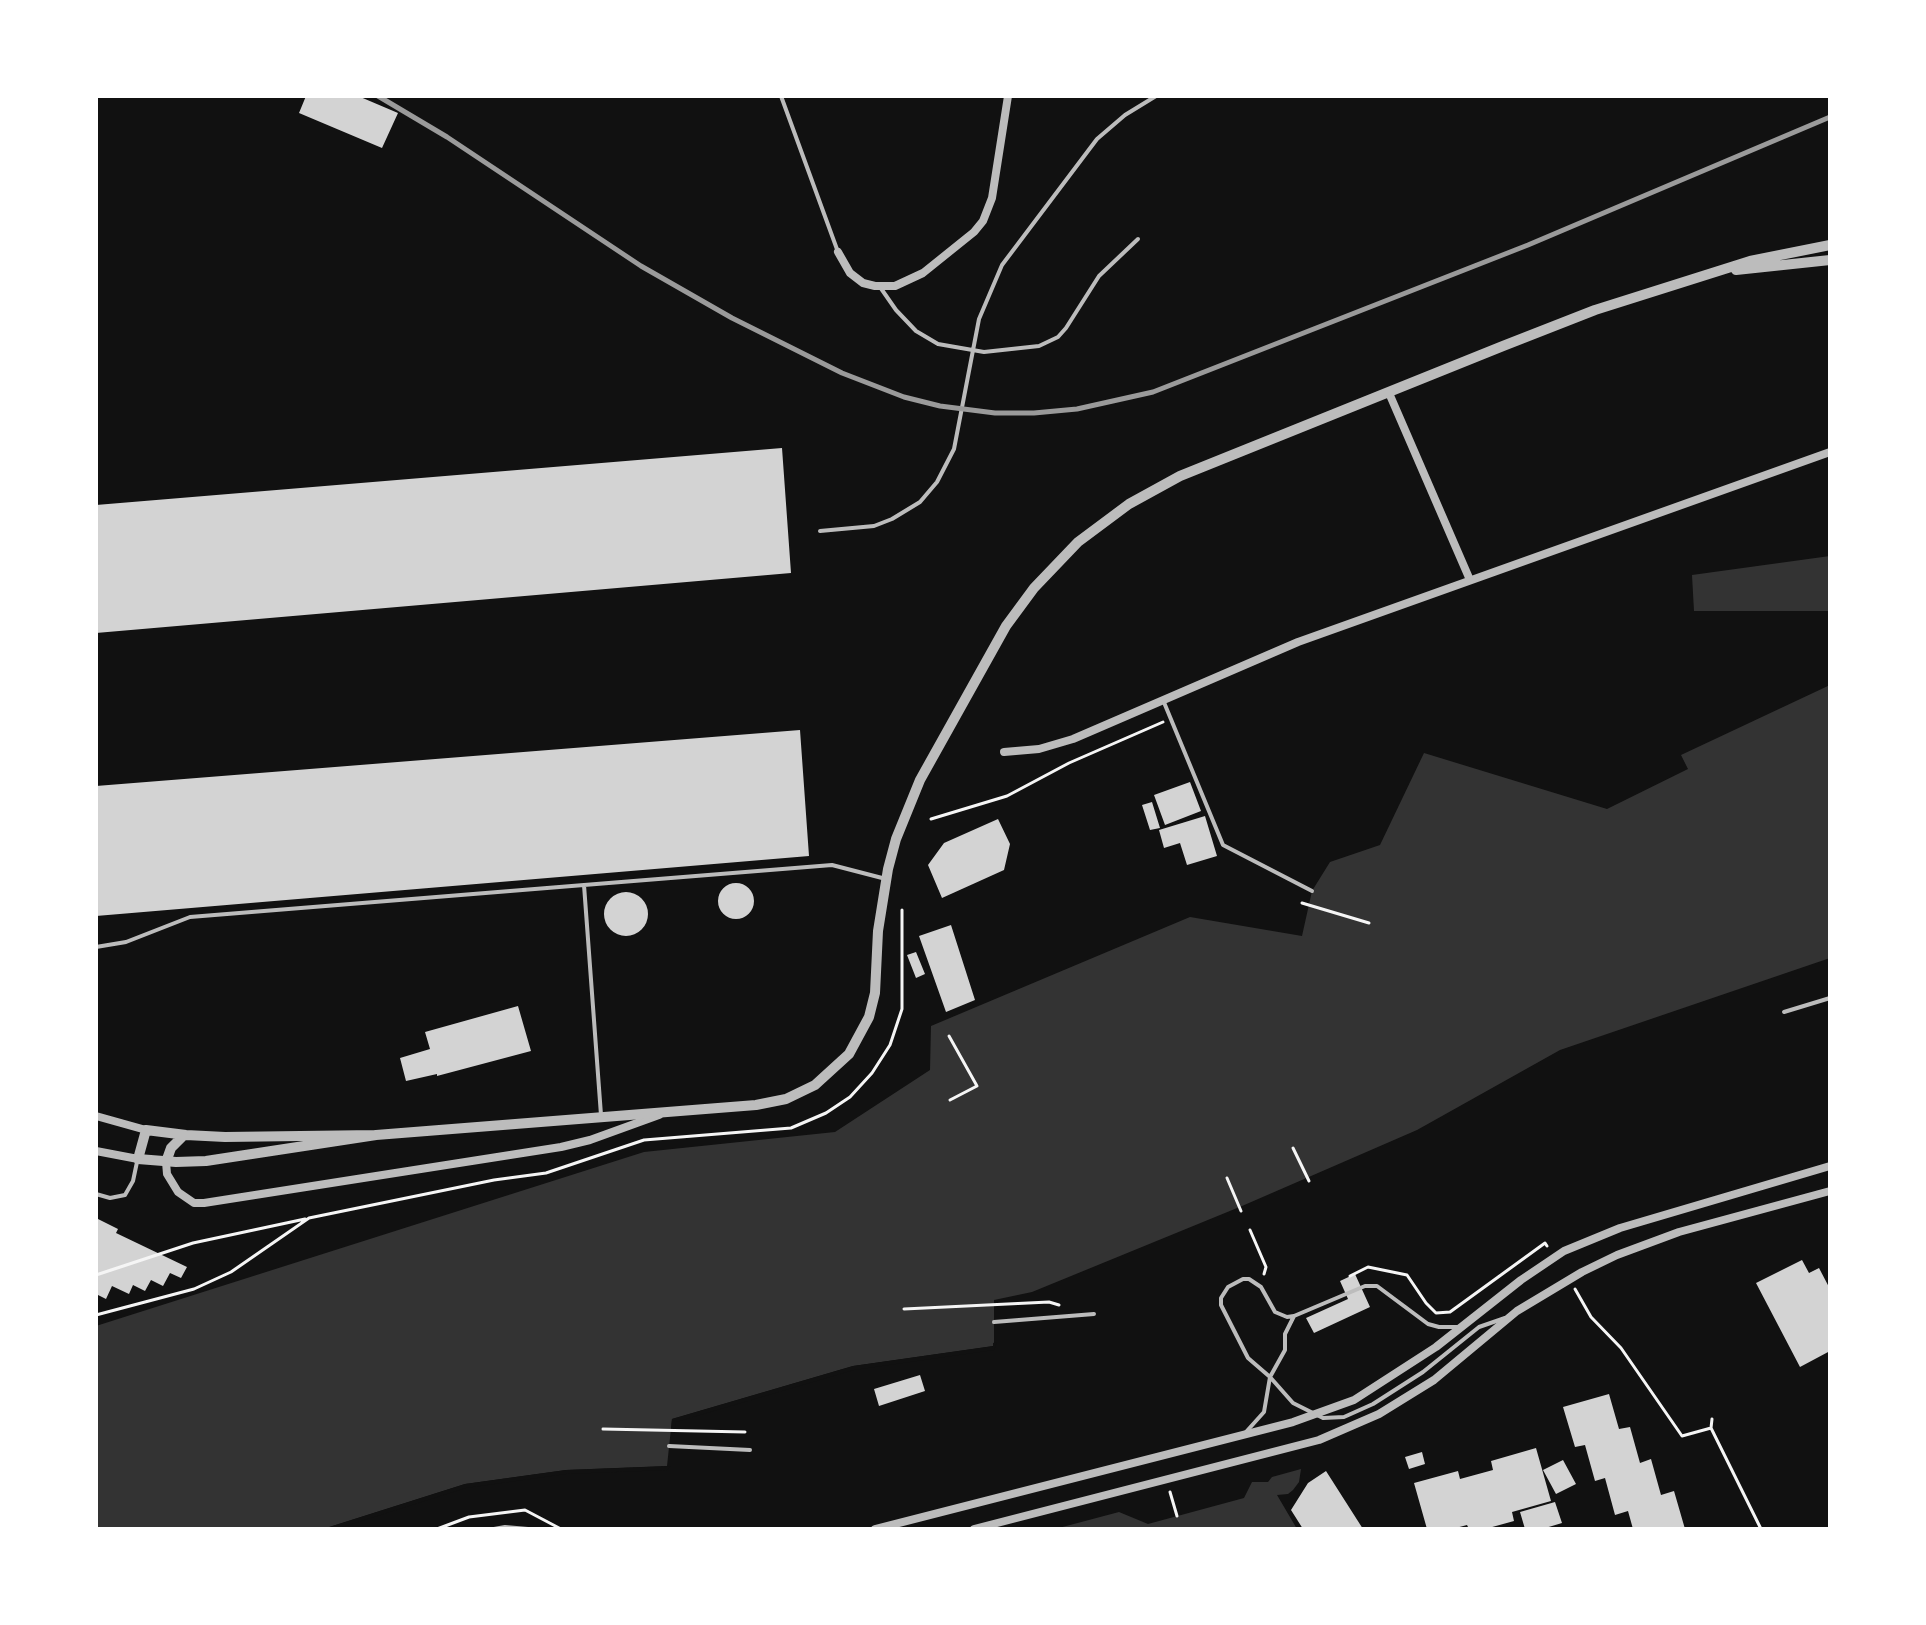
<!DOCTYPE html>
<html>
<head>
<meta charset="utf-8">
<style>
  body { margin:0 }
  #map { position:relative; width:1926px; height:1625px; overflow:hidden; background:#111; font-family:"Roboto Condensed",sans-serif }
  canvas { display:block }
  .frame { position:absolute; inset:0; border:98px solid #fff; pointer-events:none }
</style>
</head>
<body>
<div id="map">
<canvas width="1926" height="1625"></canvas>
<div class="frame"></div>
</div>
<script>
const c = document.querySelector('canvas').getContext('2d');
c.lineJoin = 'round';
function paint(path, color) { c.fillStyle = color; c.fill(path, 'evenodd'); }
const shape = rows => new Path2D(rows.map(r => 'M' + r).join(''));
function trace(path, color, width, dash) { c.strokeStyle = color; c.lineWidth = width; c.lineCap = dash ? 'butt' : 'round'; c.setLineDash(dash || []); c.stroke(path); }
paint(shape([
  [1830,556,1830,611,1694,611,1692,575],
  [1830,685,1830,958,1560,1050,1417,1130,1242,1206,1032,1292,994,1300,994,1346,853,1366,672,1419,667,1466,566,1470,465,1484,323,1529,96,1529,96,1326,644,1152,835,1132,930,1070,931,1026,1190,917,1302,936,1312,891,1330,862,1380,845,1424,753,1607,809,1688,769,1681,755],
  [1301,1469,1299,1482,1293,1490,1288,1494,1277,1495,1297,1529,1055,1529,1119,1512,1148,1524,1244,1498,1252,1482,1268,1482,1272,1477]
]), '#333');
paint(shape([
  [997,1342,994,1350,854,1370,676,1422,675,1430,671,1430,672,1419,853,1366,993,1346,993,1343],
  [671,1466,667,1470,566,1474,466,1488,336,1529,323,1529,465,1484,566,1470]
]), '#111');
paint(shape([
  [306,96,358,96,398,113,382,148,299,113],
  [782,448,791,573,96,633,96,505],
  [800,730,809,856,96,916,96,786],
  [1190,782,1201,811,1165,825,1154,795],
  [1152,802,1160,828,1150,830,1142,805],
  [1205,816,1217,856,1187,865,1180,843,1164,848,1159,830],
  [998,819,1010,844,1004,870,942,898,928,865,944,843],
  '718 901a18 18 0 1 1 36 0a18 18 0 1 1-36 0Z',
  '604 914a22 22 0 1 1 44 0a22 22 0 1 1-44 0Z',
  [951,925,975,1000,946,1012,919,936],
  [916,952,925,974,916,978,907,955],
  [518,1006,531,1051,437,1076,437,1074,406,1081,400,1058,430,1049,425,1032],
  [96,1218,118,1229,116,1233,187,1267,181,1278,170,1273,163,1286,151,1280,145,1291,133,1285,129,1294,112,1286,106,1299,96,1294],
  [1802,1260,1809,1273,1819,1268,1830,1289,1830,1351,1800,1367,1756,1283],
  [1355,1274,1370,1307,1314,1333,1306,1318,1348,1299,1340,1281],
  [920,1375,925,1391,879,1406,874,1389],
  [1609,1394,1619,1429,1630,1427,1640,1463,1651,1459,1661,1495,1674,1491,1685,1529,1633,1529,1628,1511,1615,1515,1605,1478,1595,1481,1585,1445,1575,1447,1563,1407],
  [1536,1448,1551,1501,1512,1512,1514,1521,1485,1529,1469,1529,1467,1525,1452,1529,1427,1529,1414,1483,1458,1471,1460,1479,1493,1470,1491,1461],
  [1422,1452,1425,1464,1409,1469,1405,1457],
  [1563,1460,1576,1484,1556,1494,1543,1470],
  [1326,1471,1363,1529,1303,1529,1291,1510,1308,1483],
  [1555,1502,1562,1523,1542,1529,1525,1529,1520,1512]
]), '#d3d3d3');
trace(shape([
  [931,819,1007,796,1069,763,1163,722],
  [1302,903,1369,923],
  [949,1036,977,1086,950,1100],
  [1293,1148,1309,1181],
  [1227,1178,1241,1211],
  [1250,1230,1266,1267,1264,1274],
  [96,1275,193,1243,305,1219],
  [1350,1276,1368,1267,1407,1275,1426,1303,1436,1313,1450,1312,1545,1243,1547,1246],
  [1575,1289,1591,1317,1621,1348,1682,1436,1711,1428,1761,1529],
  [904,1309,1049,1302,1059,1305],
  [96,1315,194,1289,231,1272,309,1218,494,1180,546,1173,644,1140,791,1128,826,1113,850,1097,872,1073,890,1045,902,1009,902,910],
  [1711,1428,1712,1419],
  [603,1429,745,1432],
  [1170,1492,1177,1516],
  [437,1529,469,1517,525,1510,561,1529]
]), '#f5f5f5', 3);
trace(shape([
  [781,96,838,252],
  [880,287,896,310,916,331,938,344,984,352,1039,346,1058,337,1066,328,1099,276,1138,239],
  [820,531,874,526,892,519,920,502,937,482,954,449,979,319,1002,265,1097,139,1125,115,1156,96],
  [1163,700,1223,845,1312,891],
  [96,947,126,942,190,917,584,885],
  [1784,1012,1830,998],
  [601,1115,584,885,832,865,886,879],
  [96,1194,110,1198,125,1195,133,1181,137,1162],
  [994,1322,1094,1314],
  [1458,1327,1439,1327,1428,1324,1377,1286,1365,1286,1294,1316,1287,1317,1275,1312,1261,1287,1249,1279,1243,1279,1228,1287,1221,1298,1221,1305,1248,1358,1270,1377,1293,1403,1323,1418,1344,1417,1373,1404,1423,1372,1479,1327,1505,1318],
  [1246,1432,1264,1412,1270,1377,1285,1350,1285,1334,1294,1316],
  [669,1446,750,1450],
  [494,1529,505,1527,528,1529]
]), '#bcbcbc', 4);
trace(shape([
  [838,252,850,273,863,283,875,286,895,286,923,273,974,232,983,221,992,198,1008,96],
  [1389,393,1470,580],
  [1004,752,1039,749,1073,739,1298,642,1830,452],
  [96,1116,146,1130],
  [96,1151,138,1159],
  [166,1162,167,1174,178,1192,194,1203,204,1203,561,1147,590,1140,659,1115],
  [875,1529,1293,1422,1354,1400,1436,1347,1521,1280,1564,1251,1620,1228,1830,1166],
  [974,1529,1319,1440,1379,1414,1434,1380,1517,1311,1582,1272,1617,1255,1679,1232,1830,1191]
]), '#bcbcbc', 8);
trace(shape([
  [1736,270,1830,260],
  [376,1135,225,1137,186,1135,146,1130,138,1159,176,1162,206,1161,376,1135,756,1105,786,1099,815,1085,849,1054,869,1017,875,993,878,931,888,869,896,839,920,780,1006,626,1034,588,1078,542,1129,504,1180,476,1503,346,1595,310,1750,261,1830,245],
  [166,1162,171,1148,184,1135]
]), '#bcbcbc', 10);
trace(shape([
  [378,96,447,137,641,266,732,318,842,373,904,397,940,406,995,413,1034,413,1077,409,1153,392,1528,245,1830,117]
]), '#9a9a9a', 5);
</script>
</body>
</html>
